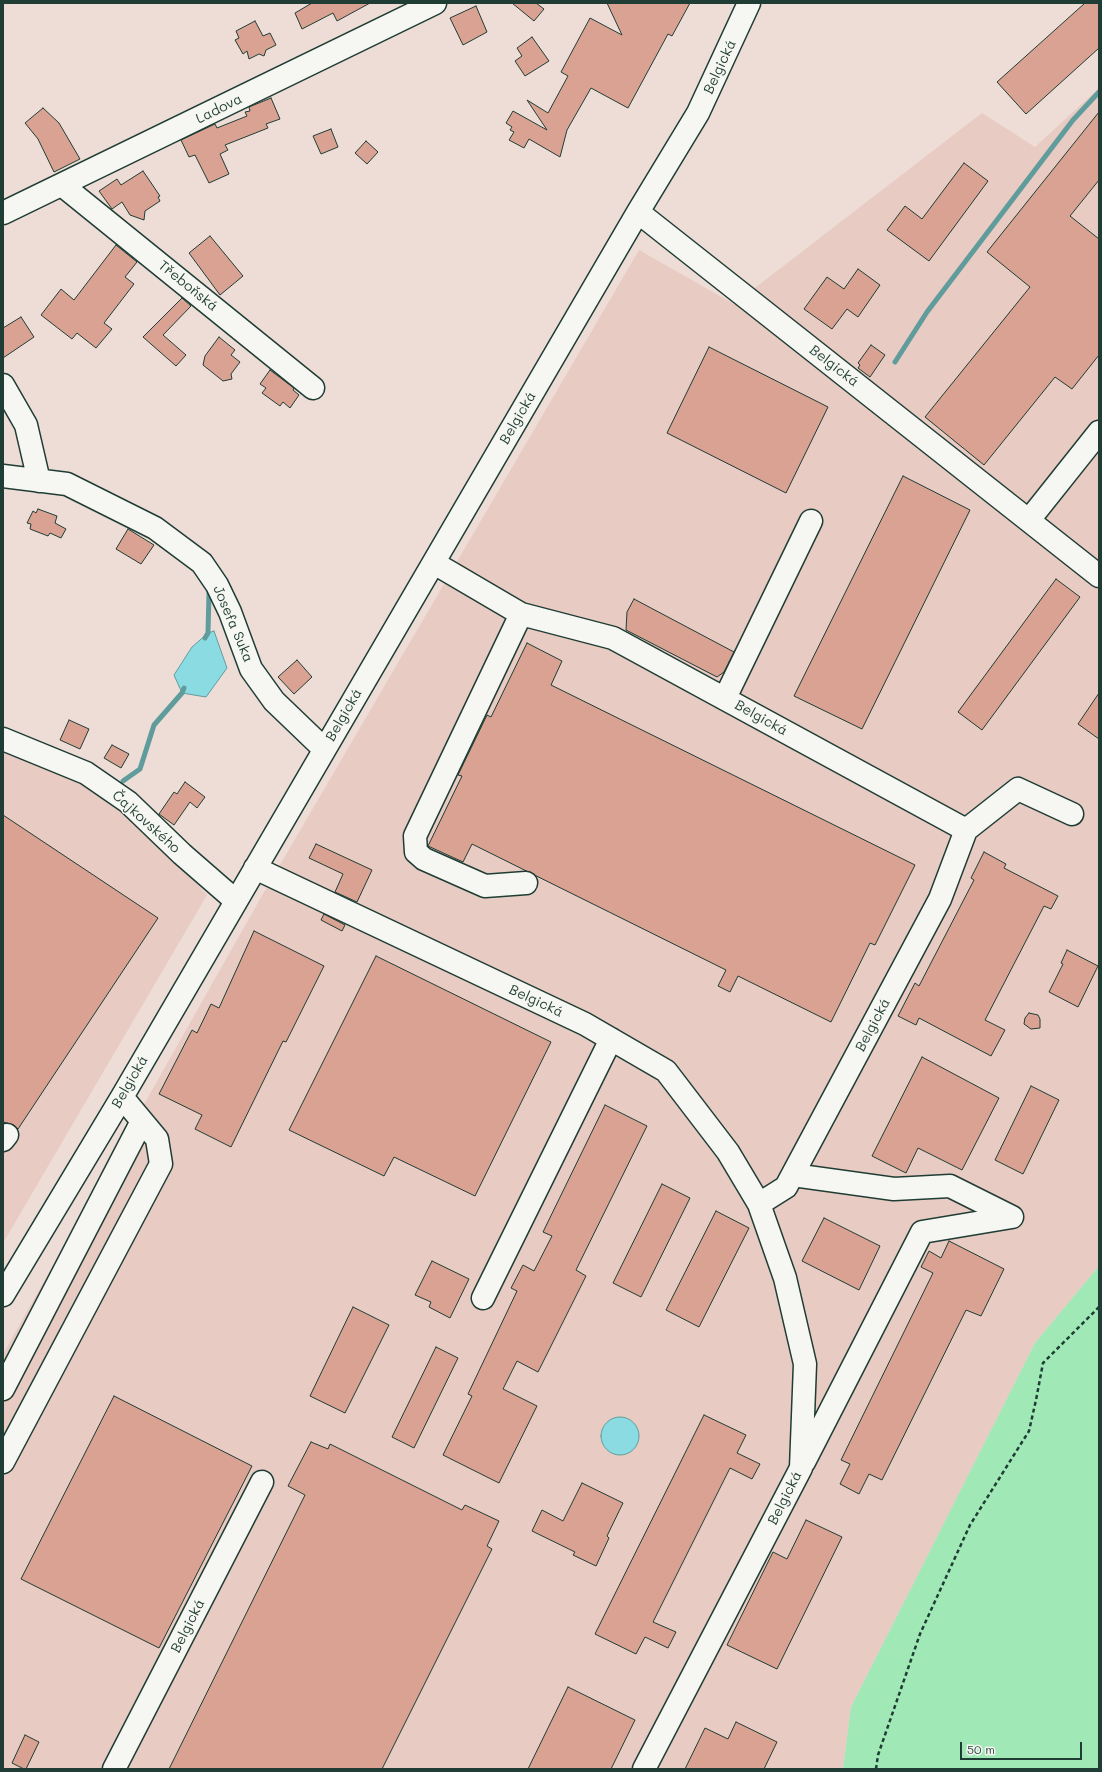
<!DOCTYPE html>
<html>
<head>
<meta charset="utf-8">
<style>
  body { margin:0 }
  #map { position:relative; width:1102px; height:1772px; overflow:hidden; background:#eeddd6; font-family:Mali,sans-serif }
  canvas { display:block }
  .frame { position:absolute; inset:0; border:4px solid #1f3d34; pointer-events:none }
  .scale { position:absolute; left:960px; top:1742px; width:122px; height:18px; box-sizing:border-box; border:2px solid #1f3d34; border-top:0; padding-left:5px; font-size:12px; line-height:14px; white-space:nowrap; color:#1f3d34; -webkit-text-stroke:3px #f6f6f2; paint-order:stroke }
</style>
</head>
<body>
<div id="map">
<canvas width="1102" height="1772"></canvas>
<div class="frame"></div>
<div class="scale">50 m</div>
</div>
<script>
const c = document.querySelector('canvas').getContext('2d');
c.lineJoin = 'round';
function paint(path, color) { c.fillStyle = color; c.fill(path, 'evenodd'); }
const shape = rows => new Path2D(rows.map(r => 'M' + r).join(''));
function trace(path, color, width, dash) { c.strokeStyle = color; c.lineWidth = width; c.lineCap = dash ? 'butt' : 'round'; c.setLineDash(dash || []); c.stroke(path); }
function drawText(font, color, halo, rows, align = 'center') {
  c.font = font + ' Mali,sans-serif'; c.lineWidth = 3; c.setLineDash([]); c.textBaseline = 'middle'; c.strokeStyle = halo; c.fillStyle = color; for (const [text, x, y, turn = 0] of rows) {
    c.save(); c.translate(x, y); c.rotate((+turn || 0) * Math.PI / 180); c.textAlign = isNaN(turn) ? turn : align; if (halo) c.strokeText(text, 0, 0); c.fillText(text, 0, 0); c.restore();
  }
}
paint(shape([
  [1099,88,1099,1266,1035,1343,851,1707,843,1769,3,1769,3,1354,260,899,639,250,734,304,982,113,1035,147],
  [3,752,93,787,127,808,207,895,3,1243]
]), '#e8cbc2');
paint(shape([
  [1099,1266,1099,1769,843,1769,851,1707,1035,1343]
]), '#a0e8b6');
const water = shape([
  [214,631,227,668,206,697,182,693,174,675,192,647,208,633,214,631],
  '601 1436a19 19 0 1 1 38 0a19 19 0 1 1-38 0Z'
]);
paint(water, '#8bdce2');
trace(water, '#609c9c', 1);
trace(shape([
  [895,362,927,312,1073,120,1099,92],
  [205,638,208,633,209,593],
  [123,781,140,769,154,725,182,693,184,688]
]), '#609c9c', 5);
const building = shape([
  [312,3,370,3,337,21,333,13,302,29,295,13,312,3],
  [512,3,536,3,544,9,534,21,512,3],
  [607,3,690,3,672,36,668,34,628,108,591,88,567,130,560,157,529,139,524,148,509,140,514,132,510,130,512,127,506,123,513,111,547,130,527,100,548,113,568,76,561,72,590,18,622,35,607,3],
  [1085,3,1099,3,1099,48,1026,114,997,82,1085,3],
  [476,6,487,32,463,45,450,18,476,6],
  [255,21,263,36,270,33,276,45,266,50,264,56,259,54,249,59,247,51,243,54,235,40,239,38,236,31,255,21],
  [532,37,549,61,525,76,515,61,522,56,517,48,532,37],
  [271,98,280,119,266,124,268,128,225,145,228,150,220,154,229,174,209,183,195,155,189,157,181,140,215,124,217,128,247,116,245,112,250,111,249,107,271,98],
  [43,108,59,123,80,159,54,172,38,139,25,123,43,108],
  [1099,112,1099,180,1070,216,1099,239,1099,355,1072,389,1055,377,984,465,925,417,1030,287,987,252,1099,112],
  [331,129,338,147,321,154,313,136,331,129],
  [366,141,378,152,367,164,355,153,366,141],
  [964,163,988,181,929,261,887,230,905,206,922,219,964,163],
  [143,171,160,196,158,197,160,201,145,211,144,220,130,215,122,202,112,209,99,191,117,179,121,185,143,171],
  [210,236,243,276,220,295,189,253,210,236],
  [116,245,137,262,125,277,134,284,104,323,112,329,96,348,77,333,72,339,41,315,61,289,74,300,116,245],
  [858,269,880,285,858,317,847,309,832,329,804,309,827,277,844,289,858,269],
  [182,298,191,306,163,335,186,355,176,366,143,337,182,298],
  [21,317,34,337,3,358,3,328,21,317],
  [219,337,235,350,231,355,240,362,231,374,232,379,223,381,203,365,205,356,219,337],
  [871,345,885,355,870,377,858,368,860,365,858,363,871,345],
  [709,347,828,407,786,493,667,433,709,347],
  [270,370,294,388,293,390,299,395,290,408,283,402,280,406,262,393,266,388,260,384,270,370],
  [903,476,970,510,862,729,794,696,903,476],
  [38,509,57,516,55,523,66,529,61,538,50,533,48,536,30,529,31,524,27,523,33,511,36,513,38,509],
  [128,529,154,545,141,564,116,549,128,529],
  [1056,579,1080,597,982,730,958,712,1056,579],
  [634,599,734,652,724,672,717,677,626,630,627,612,634,599],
  [527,643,562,661,551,685,915,865,875,945,870,943,831,1022,738,976,730,992,718,986,726,970,472,844,463,862,428,846,462,776,458,775,487,715,491,717,527,643],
  [297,660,312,677,294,694,278,677,297,660],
  [1099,693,1099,739,1078,724,1099,693],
  [69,720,89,729,80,749,60,740,69,720],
  [112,745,129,754,121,768,104,758,112,745],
  [185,782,205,797,197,808,190,802,174,825,159,814,174,792,177,794,185,782],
  [3,815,158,918,18,1129,14,1125,3,1122,3,815],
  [316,844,372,870,357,902,335,892,343,874,309,858,316,844],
  [984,852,1006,864,1004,868,1058,896,1051,909,1044,906,985,1020,1005,1030,991,1056,919,1018,916,1025,898,1016,915,983,919,986,974,880,971,878,984,852],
  [324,914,345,925,342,931,321,920,324,914],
  [254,931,324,966,286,1042,283,1041,231,1147,195,1129,202,1115,159,1094,192,1030,197,1033,211,1004,219,1008,254,931],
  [1067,950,1098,966,1078,1007,1049,992,1063,964,1061,963,1067,950],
  [376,956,551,1042,475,1196,394,1157,384,1176,289,1130,376,956],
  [1029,1013,1038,1015,1040,1019,1040,1028,1031,1029,1024,1024,1025,1018,1029,1013],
  [922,1057,999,1098,962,1170,918,1148,906,1173,872,1156,922,1057],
  [1031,1086,1059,1100,1023,1174,995,1160,1031,1086],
  [605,1105,647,1126,576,1270,586,1276,538,1372,517,1361,503,1389,537,1406,499,1483,443,1455,472,1396,468,1394,517,1291,511,1288,523,1265,534,1271,552,1236,543,1232,605,1105],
  [662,1184,690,1198,641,1297,613,1283,662,1184],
  [716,1211,749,1228,699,1327,666,1310,716,1211],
  [824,1218,880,1246,859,1290,802,1261,824,1218],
  [949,1241,1004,1269,981,1316,966,1310,882,1480,869,1474,859,1494,840,1484,850,1464,841,1460,933,1273,921,1267,929,1251,941,1258,949,1241],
  [432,1261,469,1279,450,1318,429,1307,431,1302,415,1295,432,1261],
  [353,1307,389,1325,345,1413,310,1396,353,1307],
  [436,1347,458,1358,414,1448,392,1437,436,1347],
  [114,1396,252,1466,159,1648,21,1579,114,1396],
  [704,1415,746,1435,737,1453,760,1464,752,1479,730,1468,653,1622,676,1632,668,1648,645,1637,636,1654,595,1634,704,1415],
  [311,1442,328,1449,330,1444,462,1510,465,1505,499,1521,487,1546,492,1549,382,1769,169,1769,305,1495,288,1486,311,1442],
  [582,1483,623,1503,607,1536,609,1538,596,1566,573,1555,575,1552,532,1531,542,1510,563,1521,582,1483],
  [806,1520,842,1537,777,1669,727,1645,773,1552,787,1559,806,1520],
  [568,1687,635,1720,611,1769,528,1769,568,1687],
  [736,1722,777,1742,764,1769,685,1769,705,1728,728,1739,736,1722],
  [25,1735,39,1742,26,1769,24,1769,12,1763,25,1735]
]);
paint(building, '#daa293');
trace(building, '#1f3d34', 1);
const minor = shape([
  [62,185,313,388],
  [638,212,1099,576],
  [3,213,435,3],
  [3,385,26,425,39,481],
  [3,476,67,484,155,528,202,563,217,585,230,612,251,669,274,701,324,749],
  [1029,520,1099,432],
  [434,563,521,614,613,638,966,830],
  [521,614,415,836,416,852,424,859,485,886,526,883],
  [725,698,811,521],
  [3,739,86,773,128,802,182,854,236,901],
  [255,868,585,1024,666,1071,728,1152,759,1204,785,1278,805,1364,801,1468,644,1769],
  [3,1140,7,1135],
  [793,1175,894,1189,950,1186,1012,1217,922,1232,804,1462],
  [759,1204,786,1187,940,899,966,830,1018,789,1072,814],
  [3,1295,122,1097,638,212,698,113,749,3],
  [483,1298,611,1039],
  [3,1389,142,1121],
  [3,1462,161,1164,157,1139,122,1097],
  [114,1769,262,1482]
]);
trace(minor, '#1f3d34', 25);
trace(shape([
  [876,1769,878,1755,920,1634,970,1525,1029,1431,1036,1400,1043,1363,1099,1307]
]), '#1f3d34', 2.5, [4, 3]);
trace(minor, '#f6f6f2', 22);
drawText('14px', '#1f3d34', '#f6f6f2', [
  ["Belgická",720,67,-65],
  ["Ladova",219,109,-26],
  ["Třeboňská",188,286,39],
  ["Belgická",834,366,38],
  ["Belgická",518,418,-60],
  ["Josefa Suka",233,624,67],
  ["Belgická",344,715,-60],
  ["Belgická",761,718,29],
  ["Čajkovského",146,822,42],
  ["Belgická",536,1001,25],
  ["Belgická",873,1025,-62],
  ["Belgická",130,1082,-60],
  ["Belgická",785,1498,-63],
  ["Belgická",188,1626,-63]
]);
</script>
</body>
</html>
